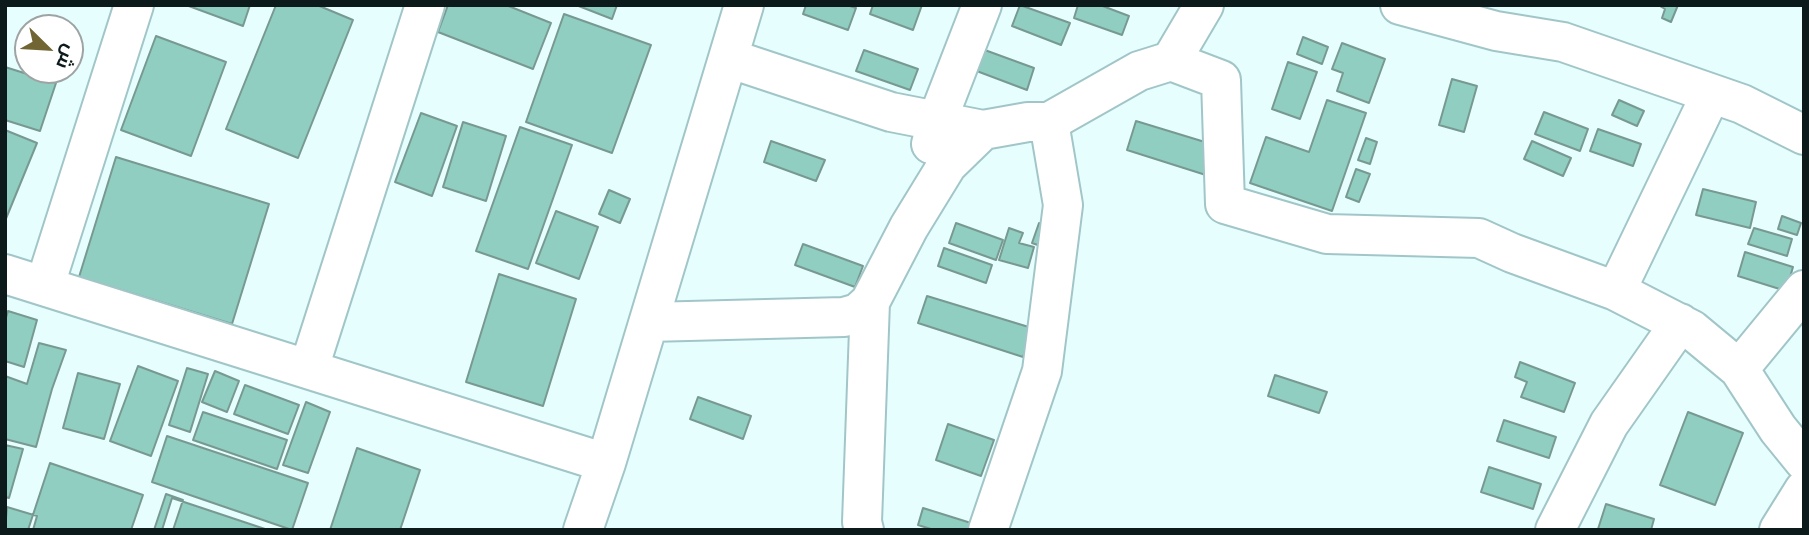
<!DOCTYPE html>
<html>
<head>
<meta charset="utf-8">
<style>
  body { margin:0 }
  #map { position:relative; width:1809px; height:535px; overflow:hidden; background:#e7feff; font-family:Poppins,Cairo,sans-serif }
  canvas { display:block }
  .frame { position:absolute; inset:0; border:7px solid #0c1a1b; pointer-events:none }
  .north { position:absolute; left:14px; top:14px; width:70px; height:70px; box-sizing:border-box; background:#fff; border:2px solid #9ea3a4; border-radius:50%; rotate:114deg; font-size:19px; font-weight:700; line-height:28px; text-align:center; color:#0c1a1b }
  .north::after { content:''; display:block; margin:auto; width:24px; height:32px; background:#716633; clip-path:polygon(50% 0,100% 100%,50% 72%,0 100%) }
</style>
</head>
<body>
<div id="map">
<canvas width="1809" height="535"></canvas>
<div class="frame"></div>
<div class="north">ش</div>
</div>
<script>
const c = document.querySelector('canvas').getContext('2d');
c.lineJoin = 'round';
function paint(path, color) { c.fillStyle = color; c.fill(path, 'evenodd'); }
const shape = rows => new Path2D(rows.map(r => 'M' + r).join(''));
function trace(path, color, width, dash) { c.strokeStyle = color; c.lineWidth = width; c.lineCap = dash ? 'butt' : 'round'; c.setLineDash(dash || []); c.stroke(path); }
const building = shape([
  [186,5,250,5,243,26,186,5],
  [276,5,317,5,353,20,298,158,226,129,276,5],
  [448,5,506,5,551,23,533,69,438,32,448,5],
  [576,5,617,5,612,19,576,5],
  [806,5,847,5,856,8,848,30,803,14,806,5],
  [873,5,922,5,913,30,870,14,873,5],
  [1020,5,1070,23,1061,45,1012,26,1020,5],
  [1078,5,1100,5,1129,16,1122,35,1074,18,1078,5],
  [1678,5,1671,22,1662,18,1665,9,1658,5,1678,5],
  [564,14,651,45,612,153,526,122,564,14],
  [156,36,226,62,191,156,121,130,156,36],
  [1303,37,1328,47,1322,64,1297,54,1303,37],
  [1342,43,1385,59,1369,103,1337,91,1343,73,1332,69,1342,43],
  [982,49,1034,68,1027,90,974,70,982,49],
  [864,50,918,69,910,90,856,71,864,50],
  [1288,62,1317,72,1300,119,1272,109,1288,62],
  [5,67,56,83,40,131,5,120,5,67],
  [1452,79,1477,86,1464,132,1439,125,1452,79],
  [1327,100,1366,113,1332,211,1250,183,1266,137,1309,152,1327,100],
  [1619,100,1644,111,1637,126,1612,115,1619,100],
  [1544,112,1588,129,1580,151,1535,134,1544,112],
  [421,113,457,126,432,196,395,182,421,113],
  [1136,121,1218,146,1209,176,1127,150,1136,121],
  [463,122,506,136,486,201,443,187,463,122],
  [520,127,572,145,528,269,476,251,520,127],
  [1598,129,1641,144,1633,166,1590,151,1598,129],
  [5,130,37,143,5,221,5,130],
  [1366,138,1377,142,1370,164,1358,160,1366,138],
  [771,141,825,160,816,181,764,162,771,141],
  [1532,141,1571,158,1563,176,1524,159,1532,141],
  [116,157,269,204,232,324,79,277,116,157],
  [1356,169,1370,174,1359,202,1346,197,1356,169],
  [1703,189,1756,202,1750,228,1696,215,1703,189],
  [609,190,630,199,620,223,599,214,609,190],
  [556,211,598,227,579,279,536,263,556,211],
  [1782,216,1801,223,1797,235,1778,229,1782,216],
  [956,223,1003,240,996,260,949,243,956,223],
  [1039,223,1057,229,1049,249,1032,243,1039,223],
  [1009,228,1023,233,1019,243,1034,247,1028,268,999,260,1009,228],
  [1754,228,1792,239,1787,256,1748,244,1754,228],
  [803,244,863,266,855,287,795,265,803,244],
  [944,248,992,265,986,283,938,266,944,248],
  [1745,252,1793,267,1786,291,1738,276,1745,252],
  [499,274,576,299,543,406,466,382,499,274],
  [927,296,1032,328,1023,357,918,323,927,296],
  [8,311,37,320,24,367,5,361,5,321,8,311],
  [39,343,66,350,52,389,36,447,5,439,5,376,27,384,39,343],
  [1520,362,1575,383,1564,412,1521,397,1527,382,1515,377,1520,362],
  [138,366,178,381,151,456,110,441,138,366],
  [187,368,208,374,190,432,169,425,187,368],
  [215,371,239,381,227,412,202,402,215,371],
  [78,373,120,384,104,439,63,428,78,373],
  [1275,375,1327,392,1319,413,1268,396,1275,375],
  [245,385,299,405,288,434,234,414,245,385],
  [698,397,751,416,743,439,690,419,698,397],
  [306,402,330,412,308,473,283,465,306,402],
  [203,412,287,440,277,469,193,440,203,412],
  [1688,412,1743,433,1715,505,1660,485,1688,412],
  [1504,420,1556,437,1549,458,1497,441,1504,420],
  [948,424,994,440,981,476,936,460,948,424],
  [167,436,308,483,292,530,152,482,167,436],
  [5,445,23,449,9,498,5,497,5,445],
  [357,448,420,470,400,530,330,530,357,448],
  [50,463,143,495,131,530,28,530,50,463],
  [1489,467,1541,484,1533,509,1481,492,1489,467],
  [166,494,183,500,173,530,154,530,166,494],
  [172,498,268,530,162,530,172,498],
  [1606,504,1654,519,1651,530,1598,529,1606,504],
  [7,507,37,516,33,530,5,530,7,507],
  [923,508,971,523,969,530,934,530,918,525,923,508]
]);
paint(building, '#8fcec1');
trace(building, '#789992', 2);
const minor = shape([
  [1400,5,1496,31,1563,42,1742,104,1804,135],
  [728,58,891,112,983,130],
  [1171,61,1204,5],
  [931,144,937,121,982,5],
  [5,274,606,463],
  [45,285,134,5],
  [1616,291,1711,94],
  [649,322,844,317,858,313,870,302,909,227,947,165,983,130,1028,122,1049,122,1139,71,1171,61,1221,80,1225,204,1327,234,1479,238,1512,253,1616,291,1692,330,1739,369,1778,429,1804,461],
  [309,368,425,5],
  [1739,369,1804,290],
  [583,530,606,463,744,5],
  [864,530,862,522,870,302],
  [988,530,1042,371,1063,205,1049,122],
  [1555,530,1609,424,1680,323],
  [1779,530,1804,490]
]);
trace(minor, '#a2c6c8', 42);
trace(minor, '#fff', 38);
</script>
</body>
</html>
